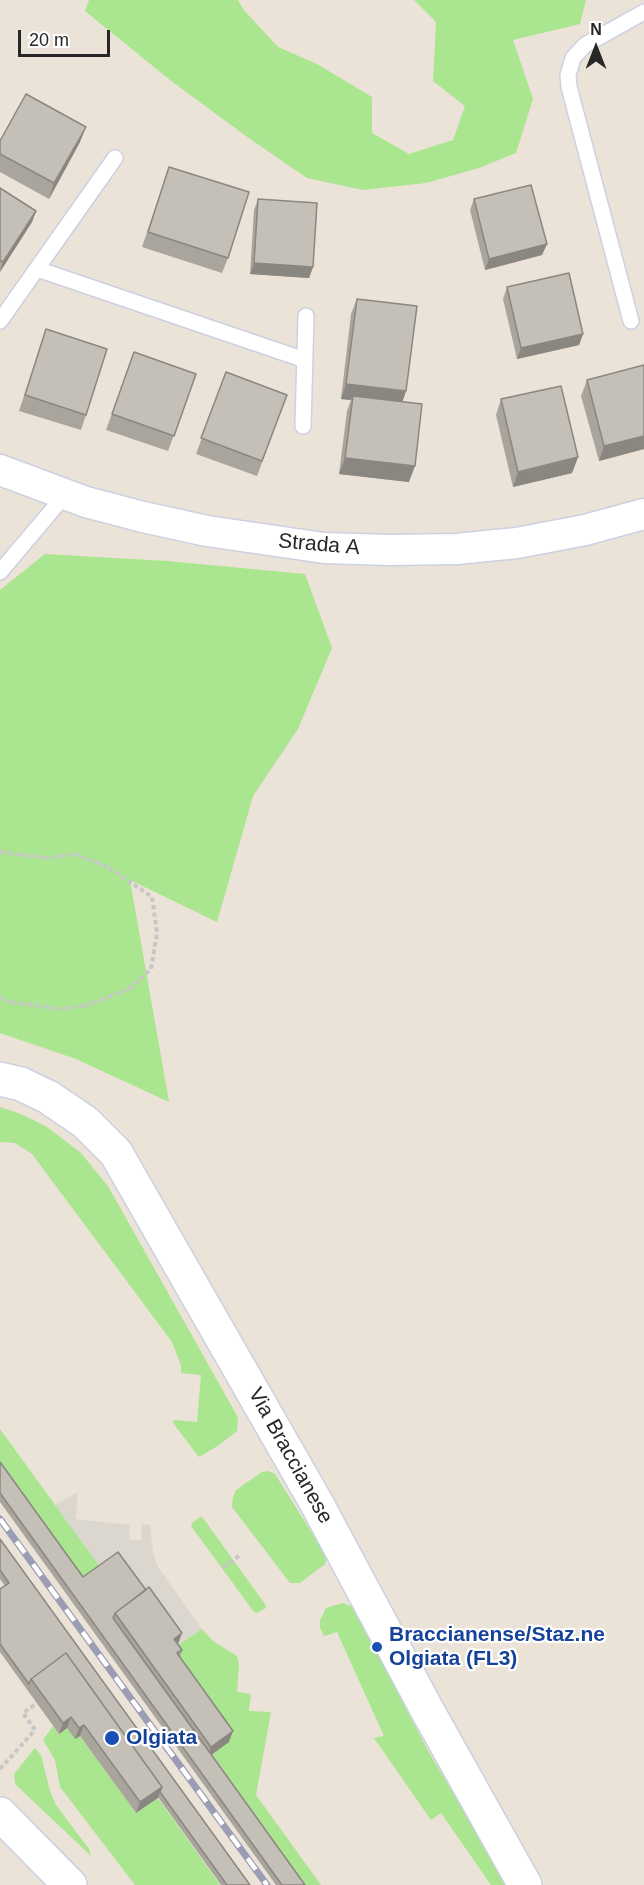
<!DOCTYPE html>
<html>
<head>
<meta charset="utf-8">
<style>
  body { margin:0 }
  #map { position:relative; width:644px; height:1885px; overflow:hidden; background:#ebe3d7; font-family:Helvetica,sans-serif }
  canvas { display:block }
  .north { position:absolute; left:566px; top:18px; width:60px; height:60px; -webkit-text-stroke:4px #fff; paint-order:stroke; rotate:0deg; font-size:16px; font-weight:700; line-height:24px; text-align:center; color:#272727 }
  .north::after { content:''; display:block; margin:auto; width:21px; height:27px; background:#272727; clip-path:polygon(50% 0,100% 100%,50% 72%,0 100%) }
  .scale { position:absolute; left:18px; top:30px; width:92px; height:27px; box-sizing:border-box; border:3px solid #272727; border-top:0; padding-left:8px; font-size:18px; line-height:21px; white-space:nowrap; color:#272727; -webkit-text-stroke:4px #fff; paint-order:stroke }
</style>
</head>
<body>
<div id="map">
<canvas width="644" height="1885"></canvas>
<div class="north">N</div>
<div class="scale">20 m</div>
</div>
<script>
const c = document.querySelector('canvas').getContext('2d');
c.lineJoin = 'round';
function paint(path, color) { c.fillStyle = color; c.fill(path, 'evenodd'); }
const shape = rows => new Path2D(rows.map(r => 'M' + r).join(''));
function trace(path, color, width, dash) { c.strokeStyle = color; c.lineWidth = width; c.lineCap = dash ? 'butt' : 'round'; c.setLineDash(dash || []); c.stroke(path); }
function drawText(font, color, halo, rows, align = 'center') {
  c.font = font + ' Helvetica,sans-serif'; c.lineWidth = 4.5; c.setLineDash([]); c.textBaseline = 'middle'; c.strokeStyle = halo; c.fillStyle = color; for (const [text, x, y, turn = 0] of rows) {
    c.save(); c.translate(x, y); c.rotate((+turn || 0) * Math.PI / 180); c.textAlign = isNaN(turn) ? turn : align; if (halo) c.strokeText(text, 0, 0); c.fillText(text, 0, 0); c.restore();
  }
}
paint(shape([
  [89,0,238,0,243,9,278,47,317,64,372,97,372,133,409,154,453,140,465,106,433,81,436,22,414,0,586,0,580,24,513,40,533,99,516,153,479,168,426,183,363,190,307,178,250,139,170,80,85,11],
  [45,554,167,561,305,574,332,648,298,729,253,796,217,922,130,880,169,1102,76,1059,0,1033,0,590],
  [0,1107,21,1114,47,1127,80,1152,108,1186,236,1414,238,1419,237,1431,219,1445,199,1457,173,1423,174,1420,197,1422,201,1375,181,1373,181,1365,172,1342,32,1154,15,1143,0,1142],
  [0,1429,101,1568,81,1583,0,1470],
  [268,1471,275,1474,327,1557,325,1564,300,1583,290,1583,232,1507,233,1497,236,1490,262,1472],
  [200,1517,203,1518,265,1604,266,1608,257,1613,254,1612,191,1526,192,1523],
  [343,1603,353,1607,356,1612,427,1749,508,1885,491,1885,441,1813,431,1820,374,1738,384,1736,337,1632,324,1636,320,1628,320,1620,326,1608],
  [202,1629,213,1641,237,1656,239,1664,237,1692,251,1694,249,1711,271,1712,256,1795,321,1885,300,1885,207,1758,229,1742,170,1650],
  [53,1726,59,1734,67,1728,75,1739,80,1736,136,1813,158,1798,220,1885,135,1885,60,1787,55,1760,43,1740],
  [35,1748,41,1755,50,1791,56,1805,89,1849,91,1856,15,1784,14,1774]
]), '#aae58f');
paint(shape([
  [78,1492,76,1519,130,1525,129,1540,141,1540,142,1524,150,1525,153,1552,158,1567,202,1629,178,1644,116,1558,101,1568,55,1505]
]), '#dbd6ce');
const service = shape([
  [37,269,305,360],
  [0,321,115,158],
  [631,321,569,87,568,75,573,58,585,45,644,12],
  [303,426,306,316],
  [0,572,65,495]
]);
const minor = shape([
  [0,470,86,502,143,517,207,531,324,548,389,550,457,549,486,546,517,543,585,530,644,514]
]);
const tertiary = shape([
  [0,1079,21,1084,48,1097,85,1122,116,1153,317,1504,426,1708,525,1885]
]);
const secondary = shape([
  [0,1814,70,1885]
]);
trace(service, '#ccd0e1', 18);
trace(minor, '#ccd0e1', 33);
trace(tertiary, '#ccd0e1', 36);
trace(secondary, '#ccd0e1', 36);
trace(shape([
  [0,852,47,858,75,854,110,868,152,897,157,933,151,969,129,989,88,1005,61,1009,9,1002,0,997],
  [223,1567,240,1555],
  [0,1769,35,1730,23,1713,37,1703]
]), '#c7c7c7', 4, [4.5, 3]);
trace(service, '#fff', 15);
trace(minor, '#fff', 30);
trace(tertiary, '#fff', 33);
trace(secondary, '#fff', 33);
const rail = shape([
  [0,1519,267,1885]
]);
trace(rail, '#9a9db3', 7);
trace(rail, '#fff', 4.5, [14]);
paint(shape([
  [0,141,80,142,49,199,0,172],
  [169,167,228,258,222,273,142,247],
  [0,188,36,211,32,222,0,272],
  [258,199,313,267,309,278,250,274,254,210],
  [474,199,547,244,542,255,485,270,470,210],
  [507,287,583,334,579,345,517,359,503,299],
  [357,299,406,391,402,402,409,482,339,474,347,411,351,400,341,399,351,314],
  [46,329,86,415,81,430,19,411],
  [134,352,196,374,168,451,106,430],
  [644,365,644,449,599,461,581,396,587,380],
  [226,372,287,395,257,476,196,454],
  [501,399,578,457,572,473,513,487,496,415],
  [0,1462,83,1577,146,1590,182,1650,180,1657,229,1742,211,1755,305,1885,276,1885,0,1502],
  [0,1539,250,1885,221,1885,158,1797,136,1813,80,1736,75,1739,67,1728,59,1734,0,1652,0,1589,5,1586,0,1579]
]), '#a9a59d');
paint(shape([
  [86,127,80,142,49,199,54,183],
  [36,211,32,222,0,272,3,262],
  [547,244,542,255,485,270,489,259],
  [254,263,313,267,309,278,250,274],
  [583,334,579,345,517,359,521,348],
  [346,384,406,391,401,406,353,396,351,400,341,399],
  [644,436,644,449,599,461,604,446],
  [578,457,572,473,513,487,518,472],
  [345,458,415,466,409,482,339,474],
  [182,1633,178,1644,174,1639],
  [71,1717,67,1728,59,1734,63,1723],
  [84,1725,80,1736,75,1739,79,1728],
  [233,1731,229,1742,207,1758,211,1747],
  [162,1787,158,1798,136,1813,140,1802]
]), '#8a8680');
const building = shape([
  [26,94,86,127,54,183,0,154,0,141,26,94],
  [169,167,249,192,228,258,148,232,169,167],
  [531,185,547,244,489,259,474,199,531,185],
  [0,188,36,211,3,262,0,260,0,188],
  [258,199,317,203,313,267,254,263,258,199],
  [569,273,583,334,521,348,507,287,569,273],
  [357,299,417,306,406,391,346,384,357,299],
  [46,329,107,349,86,415,25,395,46,329],
  [134,352,196,374,174,436,112,414,134,352],
  [644,365,644,436,604,446,587,380,644,365],
  [226,372,287,395,262,461,201,438,226,372],
  [561,386,578,457,518,472,501,399,561,386],
  [353,396,422,404,415,466,345,458,353,396],
  [0,1462,83,1577,118,1552,146,1590,115,1613,113,1618,305,1885,282,1885,0,1493,0,1462],
  [0,1539,250,1885,227,1885,160,1792,162,1787,66,1653,31,1679,29,1684,0,1644,0,1589,9,1583,0,1570,0,1539],
  [149,1587,182,1633,174,1639,182,1650,177,1653,233,1731,211,1747,115,1613,149,1587],
  [66,1653,162,1787,140,1802,84,1725,79,1728,71,1717,63,1723,31,1679,66,1653]
]);
paint(building, '#c5c0b7');
trace(building, '#8a8680', 1.5);
for (const [x, y, r, color] of [
  [377,1647,6,"#1a4fb4"],
  [112,1738,8,"#1a4fb4"]
]) { const dot = new Path2D(); dot.arc(x, y, r, 0, 2 * Math.PI); c.fillStyle = color; c.fill(dot); trace(dot, '#fff', 2); }
drawText('21px', '#272727', '#fff', [
  ["Strada A",319,545,5],
  ["Via Braccianese",290,1456,61]
]);
drawText('bold 21px', '#164399', '#fff', [
  ["Braccianense/Staz.ne",389,1635],
  ["Olgiata (FL3)",389,1659],
  ["Olgiata",126,1738]
], 'left');
</script>
</body>
</html>
